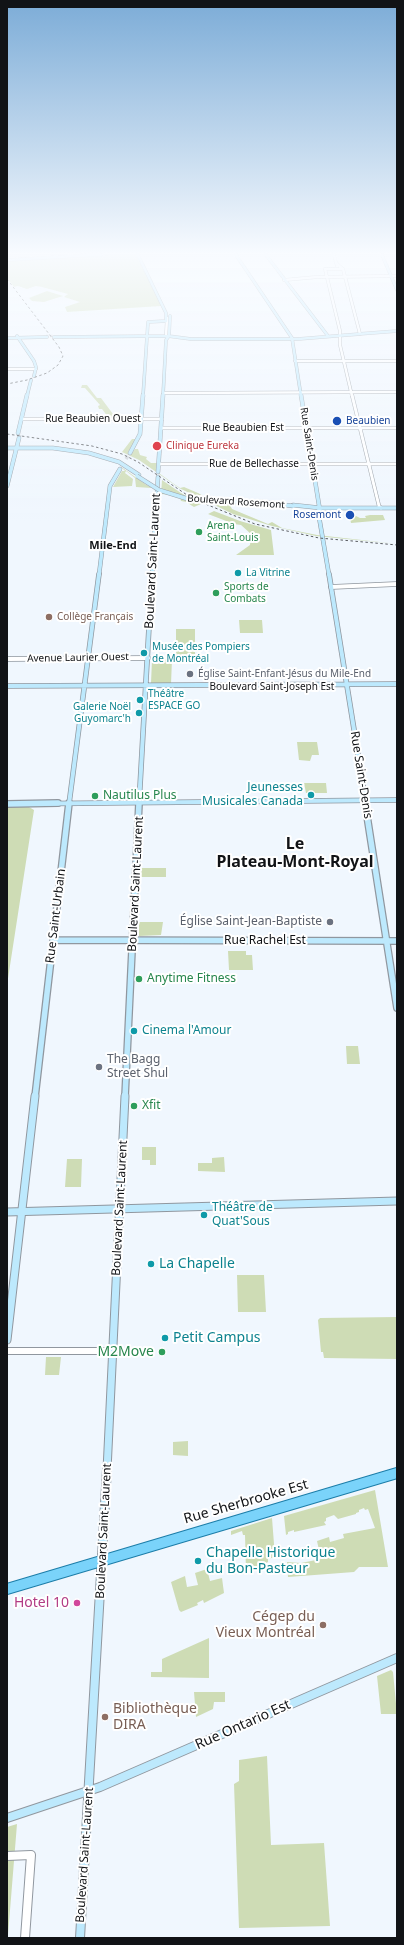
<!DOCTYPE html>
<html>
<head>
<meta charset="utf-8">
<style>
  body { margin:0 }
  #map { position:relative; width:404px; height:1945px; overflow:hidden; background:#f0f7fe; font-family:"Noto Sans",sans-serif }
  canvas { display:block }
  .frame { position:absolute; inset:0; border:8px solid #111316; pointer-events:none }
</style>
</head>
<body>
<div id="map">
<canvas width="404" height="1945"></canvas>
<div class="frame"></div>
</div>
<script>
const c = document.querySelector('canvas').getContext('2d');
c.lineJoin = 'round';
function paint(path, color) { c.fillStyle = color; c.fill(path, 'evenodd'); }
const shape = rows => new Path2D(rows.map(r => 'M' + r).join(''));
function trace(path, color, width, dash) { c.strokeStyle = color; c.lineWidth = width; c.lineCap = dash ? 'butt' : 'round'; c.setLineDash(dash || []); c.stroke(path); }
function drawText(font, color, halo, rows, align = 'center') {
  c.font = font + ' "Noto Sans",sans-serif'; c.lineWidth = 4; c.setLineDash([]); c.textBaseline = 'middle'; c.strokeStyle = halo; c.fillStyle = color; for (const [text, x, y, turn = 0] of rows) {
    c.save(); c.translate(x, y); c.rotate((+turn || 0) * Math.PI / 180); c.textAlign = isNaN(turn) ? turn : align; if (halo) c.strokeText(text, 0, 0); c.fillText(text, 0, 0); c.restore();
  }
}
paint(shape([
  [109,255,136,255,161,306,67,312,65,307,80,302,64,297,68,294,42,287,36,286,27,289,18,286,14,287,7,278,7,261],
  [47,291,63,296,44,302,32,301,29,298],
  [82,385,87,385,97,398,101,398,116,418,108,417,102,409,99,409,98,406,100,405,85,388,81,388],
  [132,439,136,439,128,452,131,454,135,449,138,449,140,455,147,457,146,459,151,463,157,463,156,471,174,484,180,488,184,487,198,493,214,502,229,503,232,509,268,524,272,522,282,528,317,535,397,544,316,536,272,526,233,514,179,488,139,460,122,452],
  [120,466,145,484,152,488,136,487,135,478,126,471,125,473,133,479,132,486,113,487,122,471,125,471],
  [162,480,181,493,201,504,194,507,186,502,181,501,180,498,174,495,161,494],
  [214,511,240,521,271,530,274,555,236,555,250,545,251,534,241,525,234,524,208,514],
  [354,515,360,518,366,518,365,516,370,515,383,515,385,520,351,523,350,518],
  [239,620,262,620,263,633,240,633],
  [176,629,195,629,195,656,176,656],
  [172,659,171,684,151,683,152,660],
  [297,742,317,742,319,755,312,755,310,761,299,760],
  [304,783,326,783,327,793,306,793],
  [7,807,29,807,34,810,7,985],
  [141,868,166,868,166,877,140,877],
  [139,922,163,922,161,935,139,936],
  [228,951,246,951,246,955,252,955,253,970,229,970],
  [346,1046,358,1046,360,1064,347,1064],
  [142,1147,156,1147,156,1165,150,1165,150,1160,142,1160],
  [224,1157,225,1172,198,1171,198,1163,212,1163,212,1158],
  [67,1159,82,1159,81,1187,65,1187],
  [237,1275,264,1275,266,1312,238,1312],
  [397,1317,397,1359,324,1358,323,1352,321,1352,318,1320,320,1318],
  [46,1357,61,1357,59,1375,45,1375],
  [188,1441,188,1456,173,1455,173,1442],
  [375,1490,388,1567,359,1567,354,1572,288,1577,287,1562,301,1563,321,1559,317,1541,329,1537,330,1542,344,1538,343,1534,375,1528,368,1509,365,1510,364,1508,359,1510,359,1512,356,1513,356,1514,338,1519,334,1515,326,1518,326,1521,324,1522,326,1525,294,1532,294,1530,288,1532,288,1534,286,1535,284,1516],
  [272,1518,275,1557,268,1559,268,1562,251,1571,246,1570,245,1535,243,1535,242,1531,231,1535,231,1531],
  [207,1569,210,1581,222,1578,224,1593,204,1603,203,1600,197,1603,198,1605,181,1612,179,1610,171,1582,185,1576,187,1587,198,1585,195,1573],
  [209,1638,209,1678,151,1677,151,1672,162,1672,162,1659],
  [391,1670,393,1672,397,1714,381,1714,377,1676],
  [194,1692,225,1692,225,1702,214,1702,213,1709,196,1717],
  [267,1756,271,1845,324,1843,330,1926,239,1928,234,1784,239,1781,239,1760],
  [17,1824,8,1935,7,1935,7,1827]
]), '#cedcb5');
trace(shape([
  [46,336,53,336]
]), '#cfd5db', 2.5, [2.5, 1.5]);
trace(shape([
  [19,438,20,433],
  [126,459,130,453]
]), '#cfd5db', 3.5, [3.5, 1.5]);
const tertiaryFar4 = shape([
  [334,255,337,266],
  [337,264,343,269,360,334],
  [343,269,325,269,340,331,340,345,352,396],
  [284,280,317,277,397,276],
  [166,336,167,318],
  [295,361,397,361],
  [7,369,36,369],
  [164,393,397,392]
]);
const tertiaryFar3 = shape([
  [352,395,379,506,381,508],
  [23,419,162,419],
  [162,428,397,428],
  [159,464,397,464]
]);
const tertiaryFar2 = shape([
  [331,587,397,584],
  [7,659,148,658]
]);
const tertiaryFar1 = shape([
  [7,1351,114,1351]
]);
const tertiary = shape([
  [7,1856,31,1855,25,1938]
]);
const secondaryFar5 = shape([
  [90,255,101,255],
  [138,255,166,313,166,321,148,322,143,396],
  [236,255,292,338,301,396],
  [266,255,328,336],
  [382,255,397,290],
  [7,260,92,255],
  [358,334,397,331],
  [17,336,34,361,36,367,34,376],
  [54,337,168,336,191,339,298,339,360,334],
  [7,338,47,337],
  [27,396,31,380],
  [163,396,166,340,169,336,170,316]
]);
const secondaryFar4 = shape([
  [301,395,320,511],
  [18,433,27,395],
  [7,448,53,448,89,453,119,462,139,475],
  [130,453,140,434,143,395],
  [158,472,163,395],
  [7,486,19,438],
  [293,505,321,508,397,508],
  [319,508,318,511,329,575],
  [99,575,110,486,120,469],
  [152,575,158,477]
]);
const secondaryFar3 = shape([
  [329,574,366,804],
  [7,686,397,684],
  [7,804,397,800],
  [69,804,99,574],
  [139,804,152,574]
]);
const secondaryFar2 = shape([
  [365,803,397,1008],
  [7,804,58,803],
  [54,940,397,941],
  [35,1097,69,803],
  [125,1097,139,803]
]);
const secondaryFar1 = shape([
  [7,1212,397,1201],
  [7,1340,35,1096],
  [107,1470,125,1096]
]);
const secondary = shape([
  [7,1818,100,1787,397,1658],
  [80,1938,107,1469]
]);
const primary = shape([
  [7,1589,397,1473]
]);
trace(tertiaryFar4, '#90979f', 3.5);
trace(tertiaryFar3, '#90979f', 4);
trace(tertiaryFar2, '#90979f', 5.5);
trace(tertiaryFar1, '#90979f', 8);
trace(tertiary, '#90979f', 10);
trace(secondaryFar5, '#90979f', 3.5);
trace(secondaryFar4, '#90979f', 4.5);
trace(secondaryFar3, '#90979f', 5.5);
trace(secondaryFar2, '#90979f', 8);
trace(secondaryFar1, '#90979f', 9);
trace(secondary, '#90979f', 10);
trace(primary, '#1c7da8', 12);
trace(tertiaryFar4, '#fff', 2.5);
trace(tertiaryFar3, '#fff', 3);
trace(tertiaryFar2, '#fff', 4);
trace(tertiaryFar1, '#fff', 6);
trace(tertiary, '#fff', 8);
trace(secondaryFar5, '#bde9fd', 2.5);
trace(secondaryFar4, '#bde9fd', 3.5);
trace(secondaryFar3, '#bde9fd', 4);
trace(secondaryFar2, '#bde9fd', 5.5);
trace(secondaryFar1, '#bde9fd', 7);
trace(secondary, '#bde9fd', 8);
trace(primary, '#7ad3fa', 10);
trace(shape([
  [7,279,59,347,63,356,58,365,47,373,27,380,7,384],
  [7,434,92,446,122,454,138,462,193,499,255,524,319,538,397,545]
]), '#575a5f', 1, [2.5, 2.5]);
const secondaryBridge = shape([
  [137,476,159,490,188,499,214,502,262,502,293,506]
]);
trace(secondaryBridge, '#90979f', 4.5, []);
trace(secondaryBridge, '#bde9fd', 3.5);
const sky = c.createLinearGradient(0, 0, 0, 527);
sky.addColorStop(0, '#7cacd7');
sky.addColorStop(0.48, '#f8fbff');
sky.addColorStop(1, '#f8fbff00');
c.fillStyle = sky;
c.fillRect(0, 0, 404, 527);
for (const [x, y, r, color] of [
  [337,421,5,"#1a4fb4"],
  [157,446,5,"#e0444e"],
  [350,515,5,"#1a4fb4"],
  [199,532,4,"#2e9e5b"],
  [238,573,4,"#0f9aa8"],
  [216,593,4,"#2e9e5b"],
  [49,617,4,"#8d6e63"],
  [144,653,4,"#0f9aa8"],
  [190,674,4,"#6b7280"],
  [140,700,4,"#0f9aa8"],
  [139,713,4,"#0f9aa8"],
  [311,795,4,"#0f9aa8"],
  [95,796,4,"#2e9e5b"],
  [330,922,4,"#6b7280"],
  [139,979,4,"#2e9e5b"],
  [134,1031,4,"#0f9aa8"],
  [99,1067,4,"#6b7280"],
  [134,1106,4,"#2e9e5b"],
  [204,1215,4,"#0f9aa8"],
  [151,1264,4,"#0f9aa8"],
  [165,1338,4,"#0f9aa8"],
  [162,1352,4,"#2e9e5b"],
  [198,1561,4,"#0f9aa8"],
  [77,1603,4,"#d1479c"],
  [323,1625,4,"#8d6e63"],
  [105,1717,4,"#8d6e63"]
]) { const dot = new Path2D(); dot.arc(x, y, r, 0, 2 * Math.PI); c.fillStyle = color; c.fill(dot); trace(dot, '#fff', 1.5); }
drawText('10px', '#111316', '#fff', [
  ["Rue Beaubien Ouest",93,419],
  ["Rue Beaubien Est",243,428],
  ["Rue Saint-Denis",309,444,81],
  ["Rue de Bellechasse",254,464],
  ["Boulevard Rosemont",236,502,4],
  ["Avenue Laurier Ouest",78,658,-1],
  ["Boulevard Saint-Joseph Est",272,687]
]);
drawText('10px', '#164399', '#fff', [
  ["Beaubien",346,421],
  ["Rosemont",341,515,"right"]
], 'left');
drawText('10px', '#be3a42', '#fff', [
  ["Clinique Eureka",166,446]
], 'left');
drawText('10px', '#27864d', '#fff', [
  ["Arena",207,526],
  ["Saint-Louis",207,538],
  ["Sports de",224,587],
  ["Combats",224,599]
], 'left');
drawText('10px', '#0d838f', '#fff', [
  ["La Vitrine",246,573],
  ["Musée des Pompiers",152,647],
  ["de Montréal",152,659],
  ["Théâtre",148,694],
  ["ESPACE GO",148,706],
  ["Galerie Noël",131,707,"right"],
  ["Guyomarc'h",131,719,"right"]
], 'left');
drawText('10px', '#785e54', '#fff', [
  ["Collège Français",57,617]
], 'left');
drawText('10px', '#5b616d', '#fff', [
  ["Église Saint-Enfant-Jésus du Mile-End",198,674]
], 'left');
drawText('bold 11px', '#111316', '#fff', [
  ["Mile-End",113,546]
]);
drawText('12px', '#111316', '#fff', [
  ["Boulevard Saint-Laurent",153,561,-87],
  ["Rue Saint-Denis",361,775,81],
  ["Boulevard Saint-Laurent",136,884,-87],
  ["Rue Saint-Urbain",56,916,-83],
  ["Rue Rachel Est",265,941],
  ["Boulevard Saint-Laurent",120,1208,-87],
  ["Boulevard Saint-Laurent",104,1531,-87],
  ["Boulevard Saint-Laurent",85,1855,-86]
]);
drawText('12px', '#0d838f', '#fff', [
  ["Jeunesses",303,788,"right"],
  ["Musicales Canada",303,802,"right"],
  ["Cinema l'Amour",142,1031],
  ["Théâtre de",212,1208],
  ["Quat'Sous",212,1222]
], 'left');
drawText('12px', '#27864d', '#fff', [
  ["Nautilus Plus",103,796],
  ["Anytime Fitness",147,979],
  ["Xfit",142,1106]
], 'left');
drawText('12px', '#5b616d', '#fff', [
  ["Église Saint-Jean-Baptiste",322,922],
  ["The Bagg",107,1060,"left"],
  ["Street Shul",107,1074,"left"]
], 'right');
drawText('14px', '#0d838f', '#fff', [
  ["La Chapelle",159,1264],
  ["Petit Campus",173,1338],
  ["Chapelle Historique",206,1553],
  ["du Bon-Pasteur",206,1569]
], 'left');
drawText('14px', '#27864d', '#fff', [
  ["M2Move",154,1352]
], 'right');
drawText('14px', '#111316', '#fff', [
  ["Rue Sherbrooke Est",246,1502,-16],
  ["Rue Ontario Est",243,1725,-24]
]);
drawText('14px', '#b23c85', '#fff', [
  ["Hotel 10",69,1603]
], 'right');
drawText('14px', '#785e54', '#fff', [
  ["Cégep du",315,1617],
  ["Vieux Montréal",315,1633],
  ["Bibliothèque",113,1709,"left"],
  ["DIRA",113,1725,"left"]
], 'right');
drawText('bold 16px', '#111316', '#fff', [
  ["Le",295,844],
  ["Plateau-Mont-Royal",295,862]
]);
</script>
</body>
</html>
